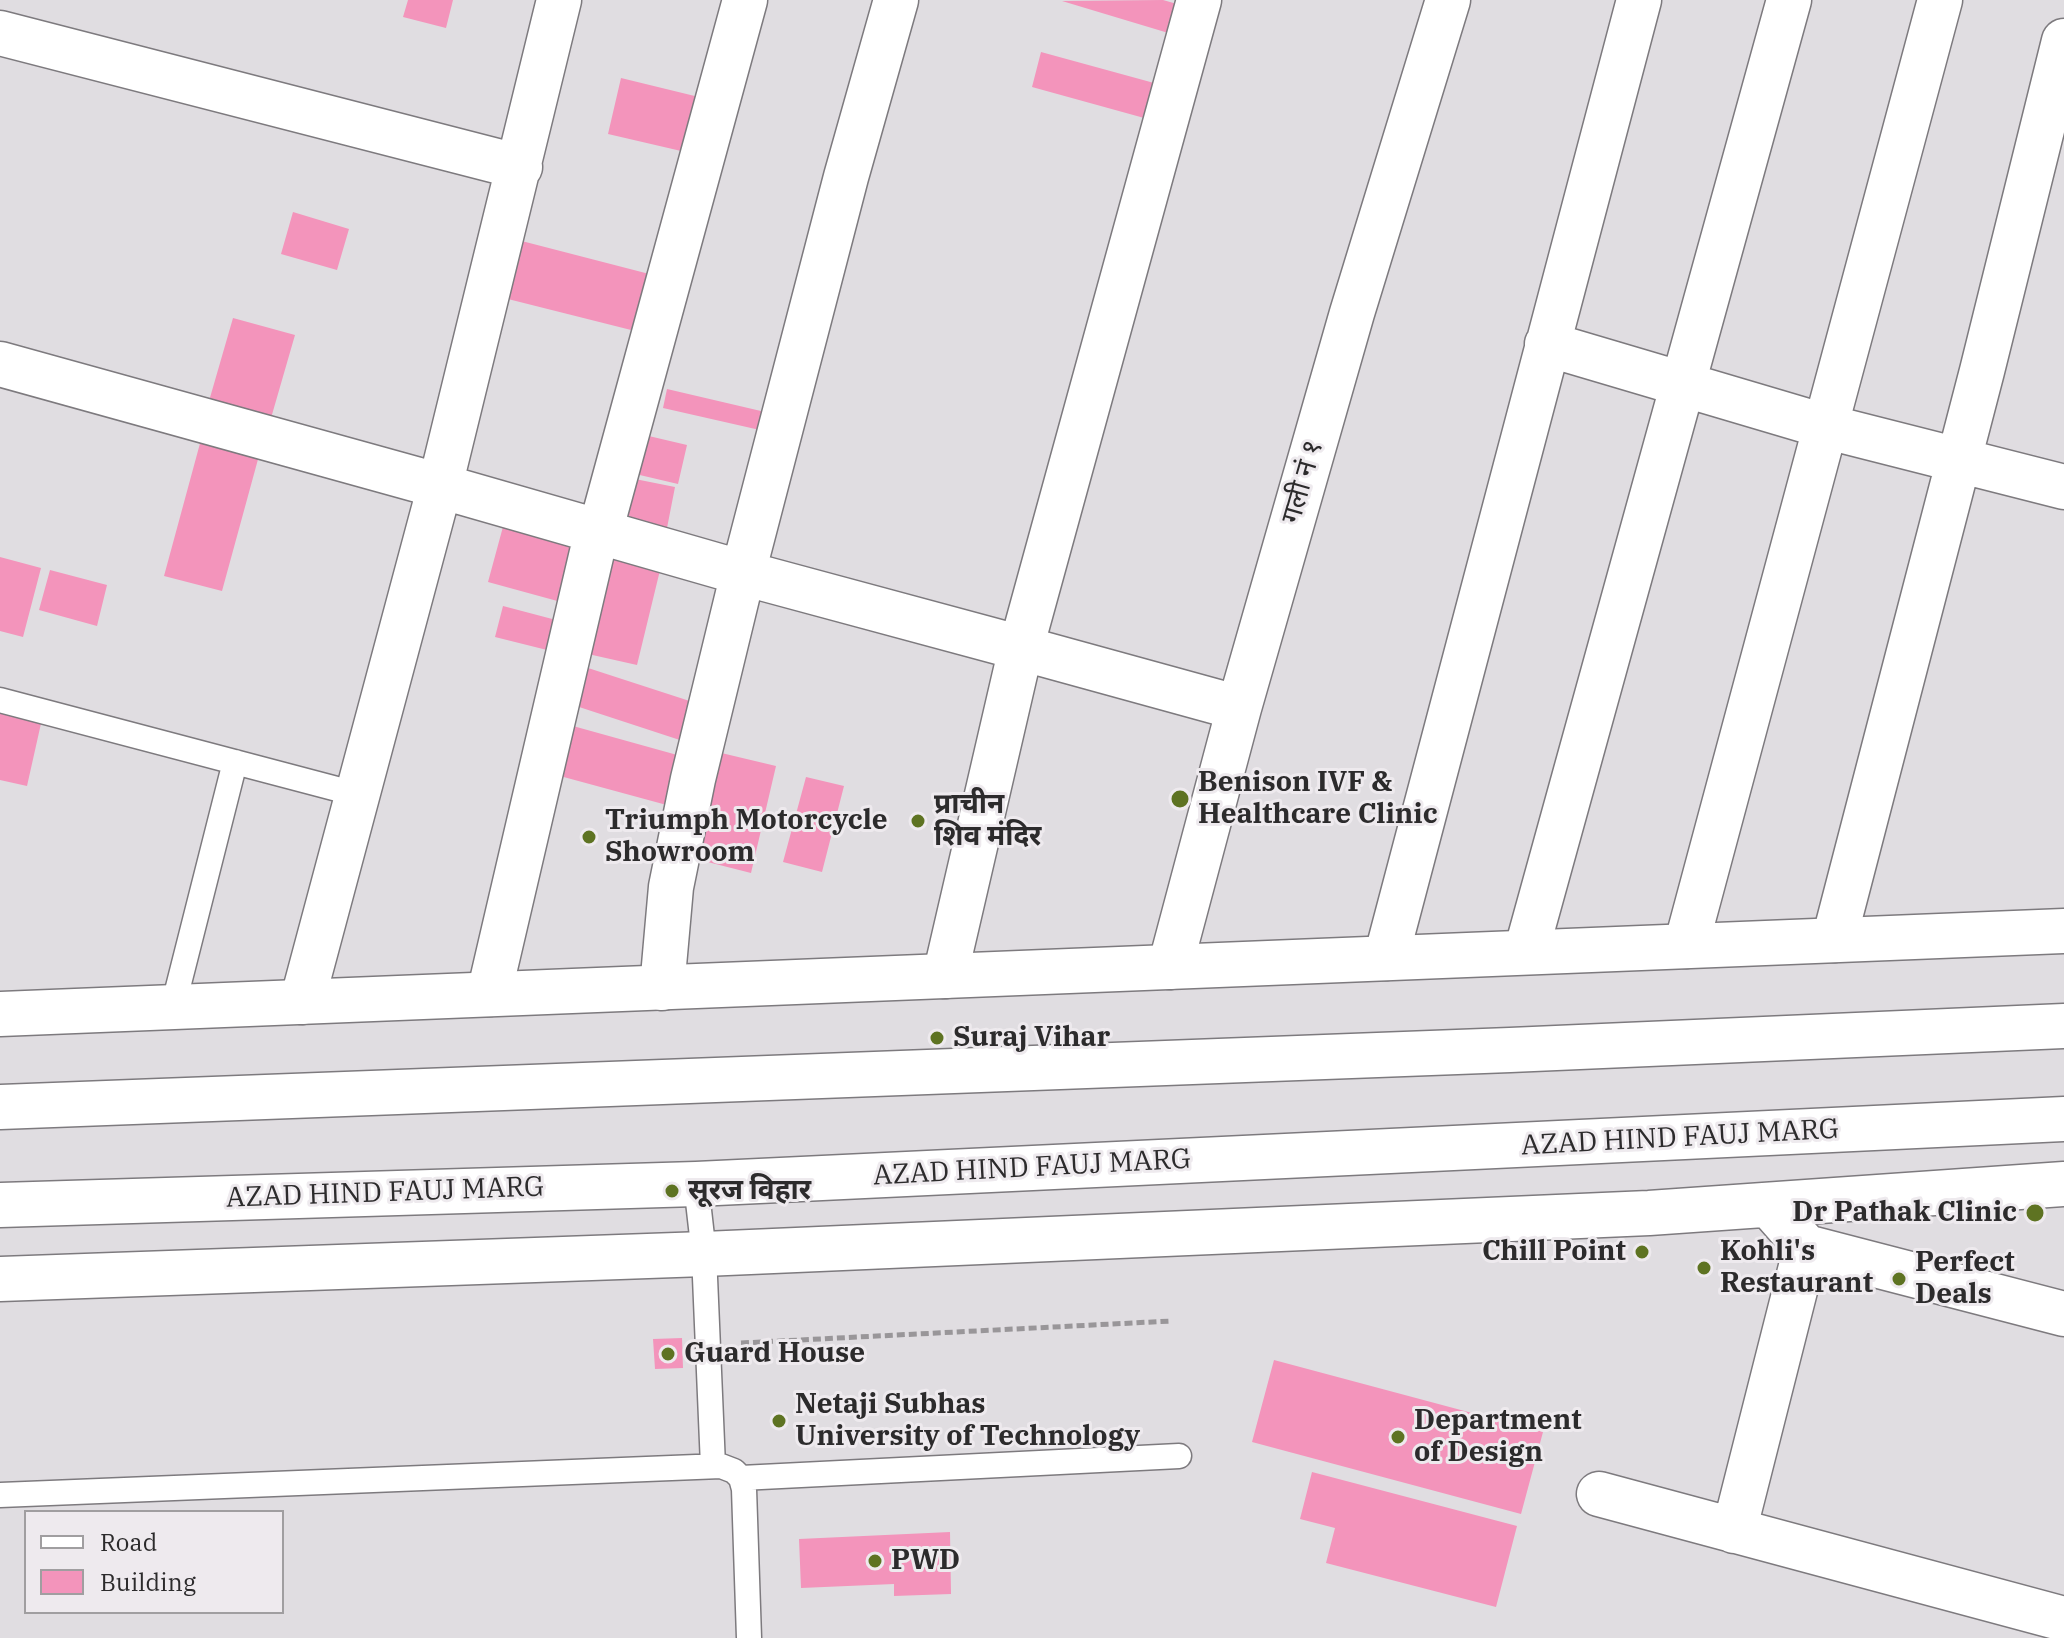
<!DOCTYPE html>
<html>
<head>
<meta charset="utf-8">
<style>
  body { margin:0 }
  #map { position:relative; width:2064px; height:1638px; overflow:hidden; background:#e0dde1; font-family:"IBM Plex Serif",serif }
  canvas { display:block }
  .legend { position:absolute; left:24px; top:1510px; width:260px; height:104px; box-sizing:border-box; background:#eeeaee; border:2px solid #a09ea0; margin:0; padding:10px 14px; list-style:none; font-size:24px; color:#2c2b2c }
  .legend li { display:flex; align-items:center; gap:16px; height:40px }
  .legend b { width:40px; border:2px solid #a09ea0 }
</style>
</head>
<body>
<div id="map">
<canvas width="2064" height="1638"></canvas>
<ul class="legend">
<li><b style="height:10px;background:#fff"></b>Road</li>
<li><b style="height:22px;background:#f394bb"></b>Building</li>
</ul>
</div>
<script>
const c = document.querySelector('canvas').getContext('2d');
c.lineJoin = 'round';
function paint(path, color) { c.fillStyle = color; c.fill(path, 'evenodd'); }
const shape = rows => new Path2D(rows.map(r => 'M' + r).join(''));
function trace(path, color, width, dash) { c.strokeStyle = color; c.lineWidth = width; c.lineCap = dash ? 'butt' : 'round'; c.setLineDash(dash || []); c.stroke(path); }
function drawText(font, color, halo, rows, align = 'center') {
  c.font = font + ' "IBM Plex Serif","Noto Sans Devanagari",serif'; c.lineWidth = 6; c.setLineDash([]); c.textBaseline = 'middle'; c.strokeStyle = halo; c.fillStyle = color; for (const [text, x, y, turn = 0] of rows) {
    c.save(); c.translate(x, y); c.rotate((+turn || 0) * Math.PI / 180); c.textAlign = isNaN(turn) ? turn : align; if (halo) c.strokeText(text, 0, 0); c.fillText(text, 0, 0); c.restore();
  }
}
paint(shape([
  [408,0,453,0,446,28,403,17],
  [1163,0,1184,6,1175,35,1062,1],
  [1041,52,1165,86,1155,121,1032,87],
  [621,78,707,99,694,154,608,134],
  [293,212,349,229,337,270,281,254],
  [514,239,657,276,643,333,500,297],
  [233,318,295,335,269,425,207,408],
  [667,389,778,415,773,433,663,408],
  [636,433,687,445,678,484,627,472],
  [202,436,260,452,222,591,164,576],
  [625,477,675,487,667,528,617,518],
  [507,512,580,532,561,602,488,582],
  [612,550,662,562,637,665,588,654],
  [0,557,41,568,23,637,0,631],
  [50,570,107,585,97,626,39,610],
  [503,606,575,625,567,655,495,637],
  [585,667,705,706,692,744,573,705],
  [0,710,42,719,27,786,0,780],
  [573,726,688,758,674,807,560,776],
  [713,751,776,766,751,873,688,857],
  [806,777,844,786,822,872,783,862],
  [682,1338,683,1368,655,1369,653,1339],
  [1274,1360,1543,1432,1521,1514,1252,1442],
  [1312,1472,1517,1526,1496,1607,1326,1563,1335,1528,1300,1519],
  [950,1532,951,1594,894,1596,894,1584,801,1588,799,1539]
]), '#f394bb');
const lane = shape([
  [0,700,356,794],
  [173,1007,235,762],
  [696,1184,704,1254,713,1466],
  [741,1478,1179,1456],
  [0,1495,721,1466,734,1471,741,1478,744,1489,749,1638]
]);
const street = shape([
  [1199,0,1021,648,1239,708],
  [0,33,520,167],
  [1547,344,1824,426,2064,487],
  [0,364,440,486,743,573,1021,648,945,976],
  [1834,940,1982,371,2064,41],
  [1686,946,1940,0],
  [1526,952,1789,0],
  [1386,958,1639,0],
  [1170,967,1239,708,1352,313,1448,0],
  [662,988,671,887,693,779,743,573,846,177,896,0],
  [489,994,596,535,600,532,745,0],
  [302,1002,440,486,559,0],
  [1769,1205,1806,1247,2064,1314],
  [0,1279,704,1254,1649,1213,2064,1184],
  [1599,1494,2064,1619],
  [1734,1531,1806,1247]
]);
const secondary = shape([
  [0,1014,2064,931],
  [0,1107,1510,1050,2064,1026],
  [0,1205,696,1184,2064,1119]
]);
trace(lane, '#7d7a7e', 27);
trace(street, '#7d7a7e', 47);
trace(secondary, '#7d7a7e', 47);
trace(shape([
  [741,1343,1171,1321]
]), '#999699', 5, [8, 4]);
trace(lane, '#fff', 24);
trace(street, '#fff', 44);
trace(secondary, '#fff', 44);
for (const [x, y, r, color] of [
  [1180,799,10,"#5e7322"],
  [918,821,8,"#5e7322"],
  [589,837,8,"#5e7322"],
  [937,1038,8,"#5e7322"],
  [672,1191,8,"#5e7322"],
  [2035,1213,10,"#5e7322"],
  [1642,1252,8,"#5e7322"],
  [1704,1268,8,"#5e7322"],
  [1899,1279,8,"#5e7322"],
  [668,1354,8,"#5e7322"],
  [779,1421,8,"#5e7322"],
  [1398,1437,8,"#5e7322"],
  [875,1561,8,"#5e7322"]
]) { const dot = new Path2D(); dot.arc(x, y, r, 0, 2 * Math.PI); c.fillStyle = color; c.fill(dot); trace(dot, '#eeeaee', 3); }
drawText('28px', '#2c2b2c', '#eeeaee', [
  ["गली नं १",1303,482,-74],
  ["AZAD HIND FAUJ MARG",1680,1138,-3],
  ["AZAD HIND FAUJ MARG",1032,1168,-3],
  ["AZAD HIND FAUJ MARG",385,1193,-2]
]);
drawText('bold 28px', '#2c2b2c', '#eeeaee', [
  ["Benison IVF &",1198,783],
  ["Healthcare Clinic",1198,815],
  ["प्राचीन",934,805],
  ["शिव मंदिर",934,837],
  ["Triumph Motorcycle",605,821],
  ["Showroom",605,853],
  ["Suraj Vihar",953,1038],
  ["सूरज विहार",688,1191],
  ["Dr Pathak Clinic",2017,1213,"right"],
  ["Chill Point",1626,1252,"right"],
  ["Kohli's",1720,1252],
  ["Restaurant",1720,1284],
  ["Perfect",1915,1263],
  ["Deals",1915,1295],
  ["Guard House",684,1354],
  ["Netaji Subhas",795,1405],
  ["University of Technology",795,1437],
  ["Department",1414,1421],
  ["of Design",1414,1453],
  ["PWD",891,1561]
], 'left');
</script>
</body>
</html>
